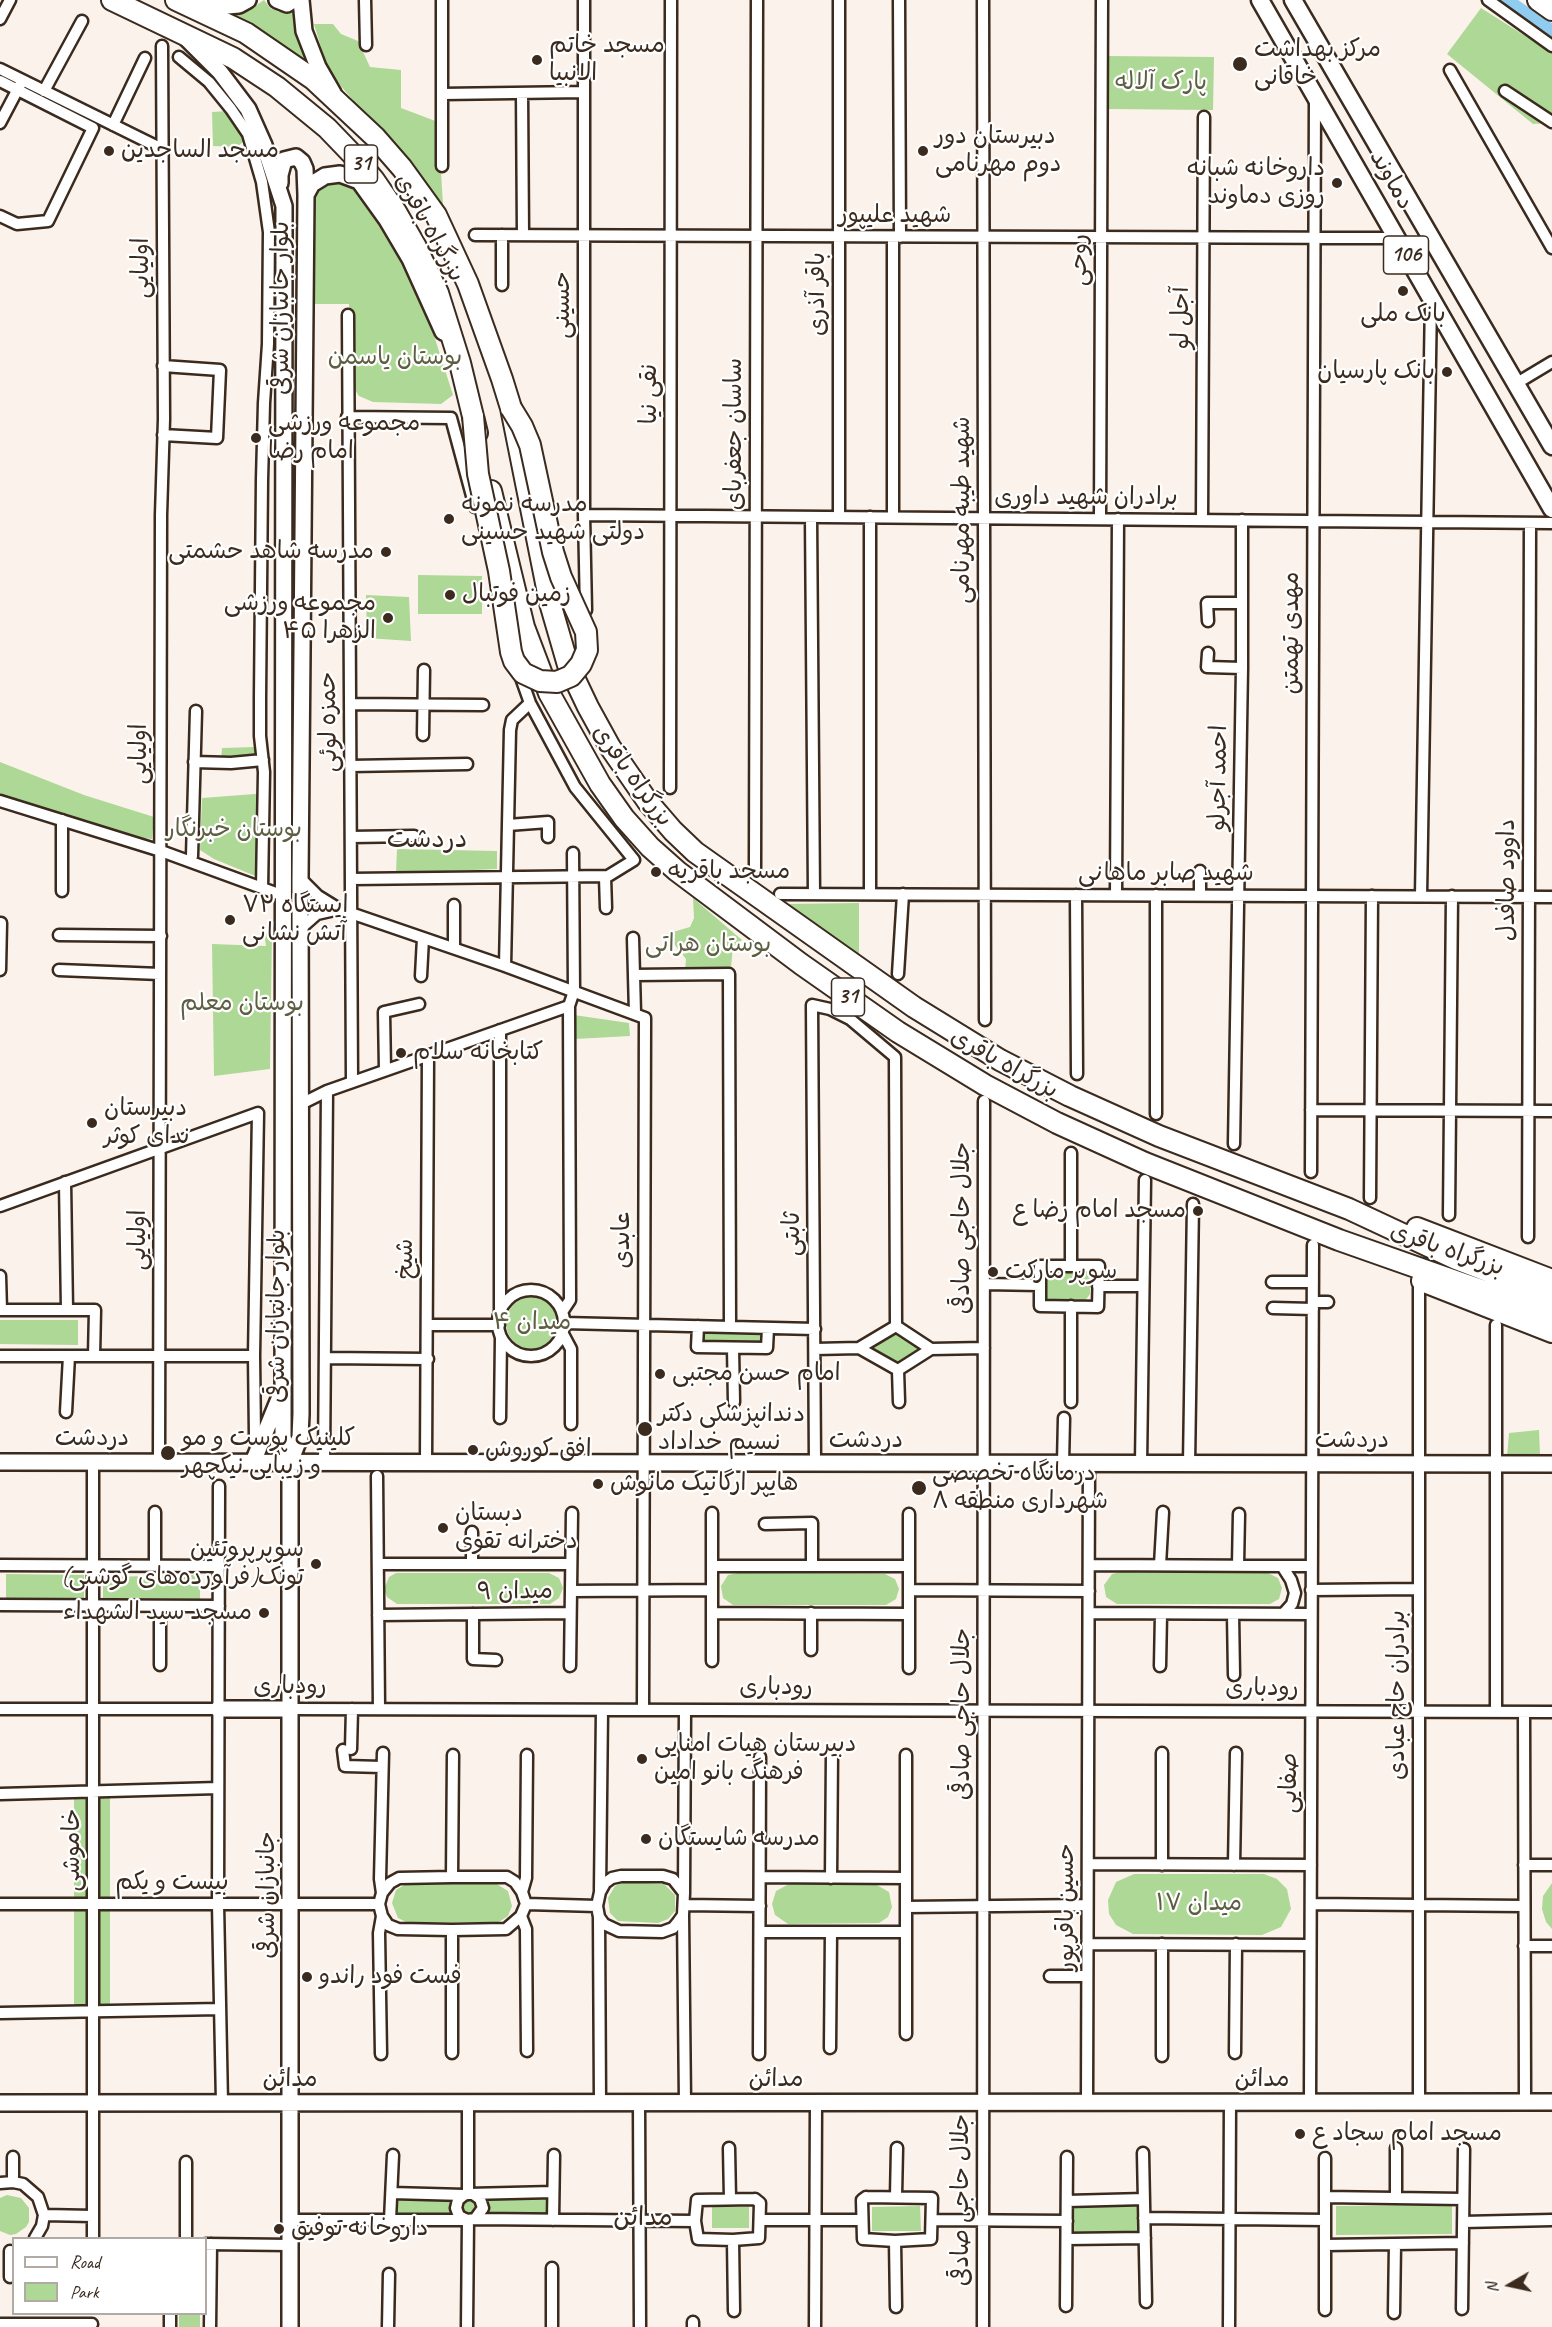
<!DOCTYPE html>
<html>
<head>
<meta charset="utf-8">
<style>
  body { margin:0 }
  #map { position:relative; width:1552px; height:2327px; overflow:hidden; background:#fbf3eb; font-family:Caveat,sans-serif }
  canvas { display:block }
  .legend { position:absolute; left:12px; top:2237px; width:195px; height:78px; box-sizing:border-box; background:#fff; border:2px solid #b1aaa5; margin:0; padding:8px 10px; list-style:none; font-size:18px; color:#3b2a1e }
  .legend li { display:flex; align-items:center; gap:12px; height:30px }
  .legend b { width:30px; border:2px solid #b1aaa5 }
  .north { position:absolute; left:1480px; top:2255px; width:60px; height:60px; -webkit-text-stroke:4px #fff; paint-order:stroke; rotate:261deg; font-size:16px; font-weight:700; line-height:24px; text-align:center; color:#3b2a1e }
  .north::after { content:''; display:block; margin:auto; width:21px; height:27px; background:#3b2a1e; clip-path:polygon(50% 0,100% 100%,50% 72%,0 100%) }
</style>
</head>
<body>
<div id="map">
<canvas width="1552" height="2327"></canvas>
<ul class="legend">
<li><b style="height:8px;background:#fff"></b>Road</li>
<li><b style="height:16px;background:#add895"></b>Park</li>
</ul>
<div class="north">N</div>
</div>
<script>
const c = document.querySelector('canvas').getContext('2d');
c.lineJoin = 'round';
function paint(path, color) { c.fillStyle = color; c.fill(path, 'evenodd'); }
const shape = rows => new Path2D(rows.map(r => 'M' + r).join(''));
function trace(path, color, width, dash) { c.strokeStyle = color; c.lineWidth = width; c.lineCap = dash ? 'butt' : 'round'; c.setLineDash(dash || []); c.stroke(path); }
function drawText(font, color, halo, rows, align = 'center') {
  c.font = font + ' Caveat,"Playpen Sans Arabic",sans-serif'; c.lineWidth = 4.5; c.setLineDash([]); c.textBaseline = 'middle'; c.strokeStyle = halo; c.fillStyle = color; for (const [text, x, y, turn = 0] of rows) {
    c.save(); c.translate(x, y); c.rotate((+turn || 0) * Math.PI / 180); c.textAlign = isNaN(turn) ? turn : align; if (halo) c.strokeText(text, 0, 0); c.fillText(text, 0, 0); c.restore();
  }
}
paint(shape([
  [264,0,270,8,279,12,295,11,296,36,306,62,264,31,228,17,248,11],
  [1481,8,1552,53,1552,123,1533,124,1447,54],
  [314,24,333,24,341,34,358,41,370,67,401,70,401,108,438,122,443,205,328,71],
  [1108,56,1214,57,1213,110,1108,109],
  [228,111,244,141,237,147,213,146,212,112],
  [346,176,394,241,429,320,453,395,441,404,373,402,359,396,351,384,349,304,314,304,313,198,323,179],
  [418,575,482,576,482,614,418,614],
  [366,595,409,597,411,641,367,638],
  [255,747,255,758,221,760,222,748],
  [0,762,84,795,154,817,152,839,126,836,0,794],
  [268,793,270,882,214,859,200,850,202,798],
  [397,849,497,851,497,869,396,873],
  [693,898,742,940,733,947,731,967,685,971,686,959,666,934,690,927,694,918],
  [859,903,859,961,786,904],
  [272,932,270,1069,214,1076,212,944,266,946,264,933],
  [574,1015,629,1023,630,1036,575,1039],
  [1083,1270,1090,1276,1090,1294,1084,1302,1050,1302,1044,1295,1044,1276,1050,1271],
  '506 1323a26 26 0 1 1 52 0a26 26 0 1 1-52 0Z',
  [0,1320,78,1320,78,1345,0,1344],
  [701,1330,764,1330,764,1344,701,1344],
  [896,1331,923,1348,897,1364,869,1348],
  [1539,1430,1540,1455,1507,1457,1509,1433],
  [1121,1572,1268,1573,1278,1578,1282,1588,1279,1599,1270,1604,1117,1604,1106,1597,1104,1585,1112,1574],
  [396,1573,549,1573,559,1578,563,1588,559,1598,550,1604,397,1604,387,1597,384,1589,389,1577],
  [738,1573,885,1574,895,1579,899,1589,896,1599,886,1605,733,1605,723,1598,721,1586,728,1575],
  [6,1574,84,1575,84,1600,6,1598],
  [200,1575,200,1599,103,1598,103,1577],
  [74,1797,110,1797,110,2005,74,2005],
  [1134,1874,1264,1874,1277,1879,1287,1889,1291,1909,1281,1927,1262,1935,1133,1934,1116,1925,1109,1914,1108,1900,1116,1882],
  [409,1882,495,1883,508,1891,512,1906,508,1916,499,1922,408,1923,398,1918,392,1903,396,1890],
  [624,1882,664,1884,675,1895,675,1911,668,1919,658,1923,618,1921,610,1913,608,1898,615,1886],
  [1552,1883,1552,1929,1546,1922,1542,1909,1543,1896],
  [789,1884,875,1884,889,1892,892,1907,888,1917,879,1923,788,1924,775,1915,772,1904,776,1891],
  [7,2195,21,2198,29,2208,29,2222,26,2227,16,2234,10,2235,0,2231,0,2198],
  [394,2195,550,2195,550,2217,394,2217],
  [1142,2202,1142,2236,1069,2237,1069,2203],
  [1452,2205,1452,2234,1336,2235,1336,2206],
  [920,2206,921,2231,872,2231,872,2207],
  [712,2207,749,2207,749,2228,712,2228],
  [179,2314,200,2314,200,2327,179,2327]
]), '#add895');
trace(shape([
  [1504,0,1552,33]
]), '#90ccf0', 16);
const street = shape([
  [365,0,366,45],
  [584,0,584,515,586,610],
  [899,0,900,237],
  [983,0,985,1020],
  [1488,0,1552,46],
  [0,19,10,0],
  [179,57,209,82,231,109,248,134,262,182,269,232,268,344,264,403,262,480,260,697,260,736,264,772,262,888],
  [0,69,162,149],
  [1450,70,1552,248],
  [0,81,93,128,48,221,17,224,0,216],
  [44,91,82,21],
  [1505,91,1552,122],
  [522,93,523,235],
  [442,94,584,92],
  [0,123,20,85],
  [113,125,145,58],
  [442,166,442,0],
  [475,235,1387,238,1397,244],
  [502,285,502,235],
  [348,315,352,1081],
  [1517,383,1552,362],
  [347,417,451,418,475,507],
  [163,435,217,438,220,370,163,366],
  [584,515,1552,523],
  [811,517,814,894],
  [839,517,839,0],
  [893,517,893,237],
  [1100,519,1102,0],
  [1202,520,1204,117],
  [1208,621,1207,603,1242,603],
  [1208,653,1207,667,1242,668],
  [350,704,483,705],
  [423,735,424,670],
  [194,762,231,763,263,760],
  [350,766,467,764],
  [670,788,671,0],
  [0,801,161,851,284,896],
  [62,820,62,891],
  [508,825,548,822,548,837],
  [351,837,414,836],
  [192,856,196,711],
  [755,868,757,0],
  [1200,871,1200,895],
  [605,877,606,908],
  [300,878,318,896,339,909,505,966,645,1018,643,1710],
  [351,879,608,876,634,860,575,787,530,703,519,672],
  [780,894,1552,897],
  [870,894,870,517],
  [1076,895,1077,1074],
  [1116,895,1118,519],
  [1421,896,1431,300],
  [454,905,454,948],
  [300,929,317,914,339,909],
  [59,935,161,936],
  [633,938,635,1013],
  [505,966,510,730,512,720,530,703],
  [0,970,1,923],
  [59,970,160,974],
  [898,974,903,894],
  [634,975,729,974,730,1327],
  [421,976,423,938],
  [385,1070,384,1012,419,1004],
  [327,1091,569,1006],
  [301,1104,327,1091,324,1462],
  [1311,1110,1552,1111],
  [1156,1114,1156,895],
  [1234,1144,1242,668,1242,520],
  [1311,1172,1315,98],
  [65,1182,67,1310],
  [1370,1198,1372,896],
  [0,1206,258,1113,254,1356,255,1436],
  [1449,1215,1452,896],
  [1528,1237,1530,523],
  [1040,1266,1099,1266,1098,1307,1040,1306,1040,1266],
  [1071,1266,1071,1153],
  [0,1276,1,1310],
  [1272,1282,1313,1282],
  [984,1284,1040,1285],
  [1098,1286,1143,1286],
  '498 1323a33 33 0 1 1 66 0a33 33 0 1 1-66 0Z',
  [1313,1302,1328,1302],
  [1273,1308,1313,1309],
  [0,1310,95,1310,94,1356],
  [562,1312,570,1300,569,1006,574,991,573,853],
  [500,1315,500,1030],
  [564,1323,815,1329],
  [427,1325,499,1325],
  [1496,1325,1496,1712],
  [698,1326,697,1347,767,1348,768,1328],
  [896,1326,931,1349],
  [563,1334,571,1349,571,1424],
  [733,1348,734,1402],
  [859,1348,898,1370],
  [815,1349,859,1348,896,1326],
  [931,1349,984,1348],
  [0,1356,254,1356],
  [325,1358,428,1359],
  [898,1370,931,1349],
  [898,1370,899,1402],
  [1071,1402,1071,1306],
  [66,1412,69,1356],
  [500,1418,501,1337],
  [159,1462,161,515,164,419,162,46],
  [426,1462,428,1056],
  [815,1463,812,1005,830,1009,850,1019,895,1057,896,1326],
  [1063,1463,1064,1418],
  [1141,1464,1145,1180],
  [1189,1464,1193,1204],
  [377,1476,379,1709],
  [219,1486,218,1904,222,2103],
  [765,1524,812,1523,812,1566],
  [472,1532,472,1564],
  [378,1564,571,1564],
  [0,1565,219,1566],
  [1089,1565,1282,1566,1291,1580,1295,1593,1292,1604,1283,1614],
  [1160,1565,1163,1512],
  [1238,1565,1239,1514],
  [155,1566,155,1512],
  [712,1566,909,1566],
  [1282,1566,1311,1566],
  [909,1590,1089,1591],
  [1311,1590,1419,1589],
  [571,1591,712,1590],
  [0,1605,219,1606],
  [712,1613,909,1614],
  [1089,1613,1311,1614],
  [473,1614,473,1659,496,1660],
  [1233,1614,1234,1675],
  [378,1615,570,1613],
  [811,1650,811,1613],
  [712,1661,712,1513],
  [160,1665,160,1606],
  [570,1666,572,1513],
  [1160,1666,1161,1614],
  [909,1668,909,1514],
  [0,1709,218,1709],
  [291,1709,1552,1712],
  [1524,1712,1525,2102],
  [351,1749,352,1709],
  [343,1750,345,1766,382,1767],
  [0,1794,218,1788],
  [1088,1864,1311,1865],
  [1162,1865,1162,1753],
  [1234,1865,1236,1753],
  [1524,1865,1552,1865],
  [621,1876,663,1876,673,1879,684,1893,683,1915,678,1922,673,1928,662,1932,619,1931,604,1924,599,1917,597,1906,600,1892,605,1883,612,1878,621,1876],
  [452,1877,507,1877,515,1882,522,1892,526,1904,521,1916,506,1929,452,1930,398,1929,388,1925,382,1916,379,1904,382,1893,390,1883,399,1878,452,1877],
  [452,1877,453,1755],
  [760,1877,906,1878],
  [831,1878,832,1753],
  [600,1890,602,1710],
  [522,1892,526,1878,527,1755],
  [382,1893,380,1879,383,1753],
  [684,1893,685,1710],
  [0,1904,379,1904],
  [526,1904,597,1906],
  [1311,1904,1524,1906],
  [685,1905,760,1906],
  [906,1907,1087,1905],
  [683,1915,685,2103],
  [521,1916,526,1929,527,2051],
  [599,1917,600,2103],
  [760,1932,906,1932],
  [1087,1944,1310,1945],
  [1162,1944,1162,2056],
  [1524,1946,1552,1946],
  [1050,1976,1087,1976],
  [0,2013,220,2009],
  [906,2034,906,1755],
  [830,2048,831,1932],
  [452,2053,452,1930],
  [1235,2053,1236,1944],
  [381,2054,379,1933,382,1916],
  [759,2054,760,1757],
  [1087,2102,1089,1463],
  [1310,2102,1313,1245],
  [1419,2102,1419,1288],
  [639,2103,640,2327],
  [468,2104,468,2194],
  [729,2148,730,2199],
  [1143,2153,1146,2302],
  [13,2157,13,2182],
  [0,2183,13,2182,23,2184,38,2197,44,2215,42,2226,35,2238],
  [392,2193,464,2195],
  [473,2194,480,2199,483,2208,475,2219,467,2220,459,2216,456,2208,458,2200,464,2195,468,2194,553,2192],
  [896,2196,897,2148],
  [866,2197,932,2198,931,2239,895,2241,863,2239,862,2200,866,2197],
  [1325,2197,1463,2199],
  [1396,2198,1396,2148],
  [755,2199,760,2203,759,2238,733,2240,698,2239,695,2221,697,2200,755,2199],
  [1067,2201,1144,2199],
  [44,2215,93,2216],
  [1144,2218,1325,2220],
  [475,2219,695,2221],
  [290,2220,467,2220],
  [390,2220,393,2155],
  [553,2220,554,2155],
  [760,2220,861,2220],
  [933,2220,1067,2221],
  [1463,2222,1552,2220],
  [93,2238,93,1462],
  [186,2238,186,2162],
  [1067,2239,1145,2238],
  [733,2240,734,2311],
  [895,2241,896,2307],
  [206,2244,290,2245],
  [1325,2245,1463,2243],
  [552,2268,552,2327],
  [10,2277,10,2251],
  [1066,2306,1067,2157],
  [1462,2309,1464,2149],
  [1325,2310,1325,2158],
  [1394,2313,1395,2244],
  [693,2322,693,2327],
  [0,2324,92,2324],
  [170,2327,170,2314],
  [210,2327,211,2244],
  [388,2327,389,2274],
  [467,2327,468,2220],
  [815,2327,816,2103],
  [983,2327,984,1101],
  [1229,2327,1230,2102]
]);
const secondary = shape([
  [277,0,287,4,293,0],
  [301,0,304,31,318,67,333,93],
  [193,2,216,7,239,5,248,0],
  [187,39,220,72,248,109,264,145,284,206,283,1437,290,1462,290,2327],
  [280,183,280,175,284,160,296,157,302,162,305,169,306,195,300,878,301,1414,300,1437,290,1462],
  [306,195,312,184,325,176,340,174,359,181,387,220,410,259,443,332],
  [0,1462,1552,1464],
  [253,1462,281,1394],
  [218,1709,291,1709],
  [0,2103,1552,2102]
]);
const primary = shape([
  [1260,0,1552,509],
  [1293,0,1552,446]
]);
const highway = shape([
  [112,0,233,58,277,87,327,128,353,155,374,180,396,212,416,247,438,293,460,363,477,433],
  [176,0,246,33,313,79,375,137,402,168,436,215,468,284,502,379,511,408,550,603,568,665,588,707,610,747,648,802,673,831,695,852,914,1007,1000,1060,1070,1096,1159,1136,1349,1209,1456,1259,1552,1296],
  [1538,0,1552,10],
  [491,491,524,627,549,693,600,784,624,818,650,847,677,871,801,964,898,1032,985,1085,1057,1123,1145,1163,1339,1240,1552,1315],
  [1417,1228,1552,1280],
  [1422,1281,1552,1332]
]);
trace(street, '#3b2a1e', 15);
trace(secondary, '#3b2a1e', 20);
trace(primary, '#3b2a1e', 21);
trace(highway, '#3b2a1e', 24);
trace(street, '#fff', 10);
trace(secondary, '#fff', 15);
trace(primary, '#fff', 16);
trace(highway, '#fff', 20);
const highwayBridge = shape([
  [473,416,478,474,499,571,511,652,514,661,523,673,540,681,557,682,571,676,581,664,587,650,586,632,561,577,553,552,530,445,522,426,511,408]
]);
trace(highwayBridge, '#3b2a1e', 24, []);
trace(highwayBridge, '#fff', 20);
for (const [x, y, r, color] of [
  [537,60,6,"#3b2a1e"],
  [1240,64,8,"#3b2a1e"],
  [109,151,6,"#3b2a1e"],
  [923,151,6,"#3b2a1e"],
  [1337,183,6,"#3b2a1e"],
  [1403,291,6,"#3b2a1e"],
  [1447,372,6,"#3b2a1e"],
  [256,438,6,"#3b2a1e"],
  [449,519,6,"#3b2a1e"],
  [386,552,6,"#3b2a1e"],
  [450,595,6,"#3b2a1e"],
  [388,618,6,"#3b2a1e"],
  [656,872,6,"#3b2a1e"],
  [230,920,6,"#3b2a1e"],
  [401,1053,6,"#3b2a1e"],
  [92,1123,6,"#3b2a1e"],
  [1198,1211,6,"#3b2a1e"],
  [993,1272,6,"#3b2a1e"],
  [660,1374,6,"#3b2a1e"],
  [645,1429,8,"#3b2a1e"],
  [473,1450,6,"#3b2a1e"],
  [168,1453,8,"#3b2a1e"],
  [598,1484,6,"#3b2a1e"],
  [919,1488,8,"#3b2a1e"],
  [443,1528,6,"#3b2a1e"],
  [316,1564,6,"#3b2a1e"],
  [264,1613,6,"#3b2a1e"],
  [642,1759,6,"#3b2a1e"],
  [646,1839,6,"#3b2a1e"],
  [307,1977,6,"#3b2a1e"],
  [1300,2134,6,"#3b2a1e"],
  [279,2229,6,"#3b2a1e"]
]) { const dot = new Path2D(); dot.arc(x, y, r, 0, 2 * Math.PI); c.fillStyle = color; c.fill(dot); trace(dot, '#fff', 2); }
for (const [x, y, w] of [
  [361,164,33],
  [1406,255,45],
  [848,997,33]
]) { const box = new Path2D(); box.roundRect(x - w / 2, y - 19, w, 38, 4.5); c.fillStyle = '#fff'; c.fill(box); trace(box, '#3b2a1e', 1.5); }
drawText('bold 22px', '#3b2a1e', null, [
  ["31",361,164],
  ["106",1406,255],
  ["31",848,997]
]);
drawText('24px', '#3b2a1e', '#fff', [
  ["مسجد خاتم",549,46],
  ["الانبیا",549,74],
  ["مرکز بهداشت",1254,50],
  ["خاقانی",1254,78],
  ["دبیرستان دور",935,137],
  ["دوم مهرنامی",935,165],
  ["مسجد الساجدین",121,151],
  ["داروخانه شبانه",1325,169,"right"],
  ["روزی دماوند",1325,197,"right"],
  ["بانک ملی",1403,315,"center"],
  ["بانک پارسیان",1435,372,"right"],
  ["مجموعه ورزشی",268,424],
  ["امام رضا",268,452],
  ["مدرسه نمونه",461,505],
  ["دولتی شهید حسینی",461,533],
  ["مدرسه شاهد حشمتی",374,552,"right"],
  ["زمین فوتبال",462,595],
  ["مجموعه ورزشی",376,604,"right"],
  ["الزهرا ۴۵",376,632,"right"],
  ["مسجد باقریه",668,872],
  ["ایستگاه ۷۲",242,906],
  ["آتش نشانی",242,934],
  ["کتابخانه سلام",413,1053],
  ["دبیرستان",104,1109],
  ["ندای کوثر",104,1137],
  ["مسجد امام رضا ع",1186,1211,"right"],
  ["سوپر مارکت",1005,1272],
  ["امام حسن مجتبی",672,1374],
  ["دندانپزشکی دکتر",658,1415],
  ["نسیم خداداد",658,1443],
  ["کلینیک پوست و مو",182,1439],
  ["و زیبایی نیکچهر",182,1467],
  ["افق کوروش",485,1450],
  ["درمانگاه تخصصی",932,1474],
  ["شهرداری منطقه ۸",932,1502],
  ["هایپر ارگانیک مانوش",610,1484],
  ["دبستان",455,1514],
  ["دخترانه تقوی",455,1542],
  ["سوپرپروتئین",304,1550,"right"],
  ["تونک(فرآورده‌های گوشتی)",304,1578,"right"],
  ["مسجد سید الشهداء",252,1613,"right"],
  ["دبیرستان هیات امنایی",654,1745],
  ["فرهنگ بانو امین",654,1773],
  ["مدرسه شایستگان",658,1839],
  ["فست فود راندو",319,1977],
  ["مسجد امام سجاد ع",1312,2134],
  ["داروخانه توفیق",291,2229]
], 'left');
drawText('24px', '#5d5e42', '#fff', [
  ["پارک آلاله",1161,83],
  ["بوستان یاسمن",395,358],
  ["بوستان خبرنگار",234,830],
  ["بوستان هراتی",708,945],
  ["بوستان معلم",242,1004],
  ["میدان ۴",532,1323],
  ["میدان ۱۷",1199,1904]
]);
drawText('24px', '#3b2a1e', '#fff', [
  ["دماوند",1391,180,60],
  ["شهید علیپور",895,216],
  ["بزرگراه باقری",429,228,61],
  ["روحی",1080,260,-90],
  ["اولیایی",142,268,-90],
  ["باقر آذری",818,294,-90],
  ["حسینی",563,305,-90],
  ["بلوار جانبازان شرقی",282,308,-90],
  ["آجل لو",1182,318,-90],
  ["نقی نیا",650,394,-90],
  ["ساسان جعفربای",735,434,-90],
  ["برادران شهید داوری",1086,498],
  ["شهید طیبه مهرنامی",963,510,-90],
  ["مهدی تهمتن",1292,633,-90],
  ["حمزه لوئی",329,722,-91],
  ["اولیایی",140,754,-90],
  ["بزرگراه باقری",632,776,54],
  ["احمد آجرلو",1219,778,-89],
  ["شهید صابر ماهانی",1166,874],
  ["داوود صافدل",1508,880,-90],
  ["بزرگراه باقری",1004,1064,29],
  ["جلال حاجی صادقی",963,1228,-90],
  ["ثابتی",793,1234,-90],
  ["اولیایی",139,1240,-90],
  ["عابدی",623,1240,-90],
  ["بزرگراه باقری",1447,1250,19],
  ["شیخ",406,1259,-90],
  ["بلوار جانبازان شرقی",278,1316,-90],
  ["دردشت",92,1439],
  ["دردشت",866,1441],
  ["دردشت",1352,1441],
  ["میدان ۹",515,1592,-1],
  ["رودباری",290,1687],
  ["رودباری",776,1688],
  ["رودباری",1262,1689],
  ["برادران حاج عبادی",1398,1695,-90],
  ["جلال حاجی صادقی",963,1714,-90],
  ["صفایی",1290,1783,-90],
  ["خاموشی",73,1850,-90],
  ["بیست و یکم",172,1883],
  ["جانبازان شرقی",268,1895,-90],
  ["حسین باقرپور",1067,1907,-90],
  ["مدائن",290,2080],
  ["مدائن",776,2080],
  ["مدائن",1262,2080],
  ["جلال حاجی صادقی",962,2200,-90]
]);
drawText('26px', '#3b2a1e', '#fff', [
  ["دردشت",427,840],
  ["مدائن",643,2218]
]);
</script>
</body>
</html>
